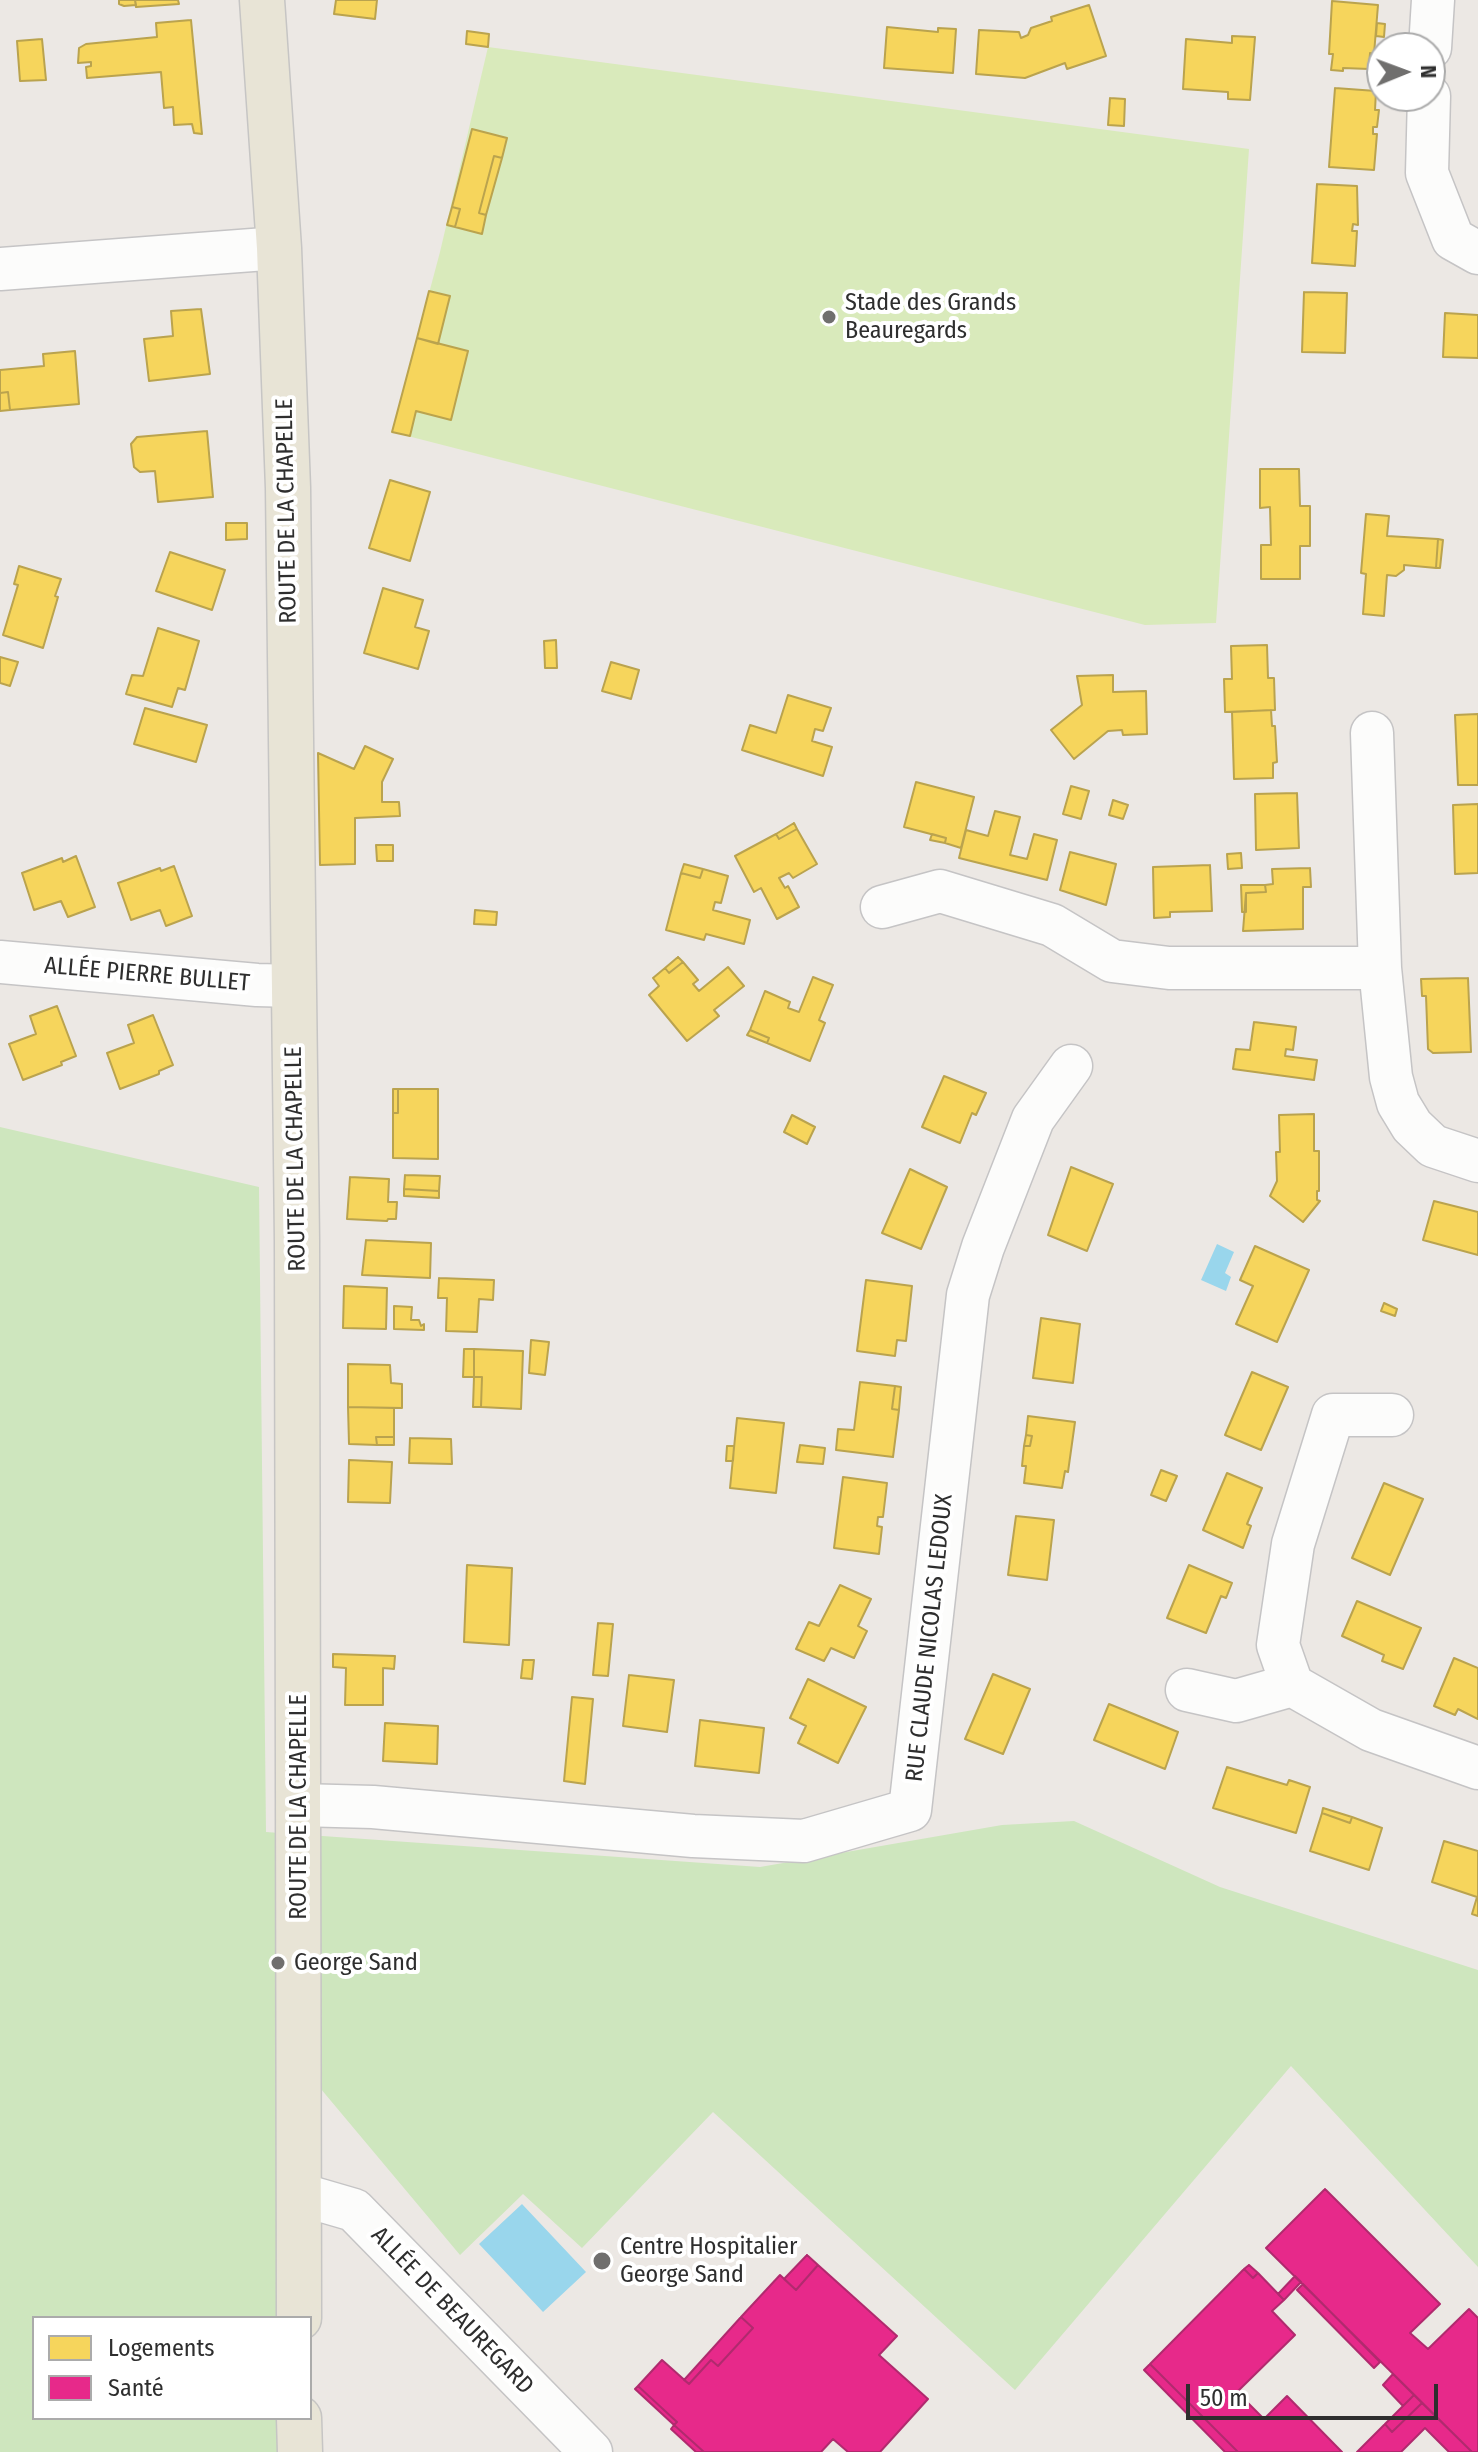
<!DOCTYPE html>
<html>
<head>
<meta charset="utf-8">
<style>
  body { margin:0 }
  #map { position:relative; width:1478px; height:2452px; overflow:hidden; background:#ece8e4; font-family:"Fira Sans Condensed",sans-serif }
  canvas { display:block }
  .legend { position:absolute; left:32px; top:2316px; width:280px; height:104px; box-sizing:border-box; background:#fff; border:2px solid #ababab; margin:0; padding:10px 14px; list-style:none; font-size:24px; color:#2e2e2e }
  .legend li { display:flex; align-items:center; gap:16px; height:40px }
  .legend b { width:40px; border:2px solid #ababab }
  .north { position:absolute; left:1366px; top:32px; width:80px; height:80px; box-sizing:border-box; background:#fff; border:2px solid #ababab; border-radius:50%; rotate:89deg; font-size:22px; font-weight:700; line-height:32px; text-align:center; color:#2e2e2e }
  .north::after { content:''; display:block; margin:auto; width:28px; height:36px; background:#706f6e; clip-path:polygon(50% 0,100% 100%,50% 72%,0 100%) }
  .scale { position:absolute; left:1186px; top:2384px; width:252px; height:36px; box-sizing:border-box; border:4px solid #2e2e2e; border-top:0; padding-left:10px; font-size:24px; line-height:28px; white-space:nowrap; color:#2e2e2e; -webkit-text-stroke:6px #fff; paint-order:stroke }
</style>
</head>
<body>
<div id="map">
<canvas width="1478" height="2452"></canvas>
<ul class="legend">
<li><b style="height:22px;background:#f6d55c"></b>Logements</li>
<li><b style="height:22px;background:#e7298a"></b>Santé</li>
</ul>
<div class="north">N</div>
<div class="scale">50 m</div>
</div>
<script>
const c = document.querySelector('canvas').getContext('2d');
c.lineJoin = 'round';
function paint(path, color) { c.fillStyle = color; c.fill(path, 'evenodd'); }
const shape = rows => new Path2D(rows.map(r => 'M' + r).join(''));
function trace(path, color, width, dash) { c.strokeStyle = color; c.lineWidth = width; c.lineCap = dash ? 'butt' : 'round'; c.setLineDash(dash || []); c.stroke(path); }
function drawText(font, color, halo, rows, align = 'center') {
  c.font = font + ' "Fira Sans Condensed",sans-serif'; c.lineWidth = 8; c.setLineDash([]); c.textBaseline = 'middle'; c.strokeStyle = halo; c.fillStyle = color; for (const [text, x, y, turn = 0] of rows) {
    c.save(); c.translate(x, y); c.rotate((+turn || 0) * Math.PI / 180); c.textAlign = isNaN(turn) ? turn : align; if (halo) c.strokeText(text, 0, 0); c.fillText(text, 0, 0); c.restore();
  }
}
paint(shape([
  [0,1127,259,1187,266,1832,760,1867,1002,1825,1074,1821,1220,1887,1478,1970,1478,2267,1291,2066,1015,2390,713,2112,582,2248,523,2194,460,2255,300,2064,299,2318,34,2318,34,2418,299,2418,300,2452,0,2452]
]), '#cee6be');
paint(shape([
  [488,47,1249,149,1216,623,1145,625,392,432,440,252]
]), '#d9eabb');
paint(shape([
  [1217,1244,1234,1252,1225,1273,1231,1277,1226,1291,1201,1280],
  [522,2204,586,2272,543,2312,479,2244]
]), '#99d6ec');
const homes = shape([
  [119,0,135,0,136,5,124,6,119,4,119,0],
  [135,0,178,0,179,4,136,7,135,0],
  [336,0,377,0,375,19,334,14,336,0],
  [1332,1,1378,5,1374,54,1370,53,1369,69,1343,68,1343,71,1331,70,1333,54,1329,54,1332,1],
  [1089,5,1106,56,1067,69,1065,63,1025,78,976,74,979,30,1019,32,1021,38,1028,35,1031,28,1052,21,1051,17,1089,5],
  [191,20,202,134,194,133,192,124,174,125,173,107,164,108,161,72,87,78,86,67,91,66,91,62,78,63,79,48,86,44,157,37,156,23,191,20],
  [1377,23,1385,24,1384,37,1376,36,1377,23],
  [887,27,938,32,938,28,956,29,953,73,884,68,887,27],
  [467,31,489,34,488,47,466,44,467,31],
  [1232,36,1255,37,1250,100,1228,99,1228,92,1183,89,1186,39,1232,43,1232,36],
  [42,39,46,80,20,81,17,41,42,39],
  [1335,88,1376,91,1375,110,1379,110,1377,127,1373,127,1373,134,1377,134,1374,170,1329,167,1335,88],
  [1110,98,1125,99,1124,126,1108,125,1110,98],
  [472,129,507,138,502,158,494,156,479,213,486,215,482,234,455,227,460,209,452,207,472,129],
  [494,156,502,158,486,215,479,213,494,156],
  [1317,184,1357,186,1358,225,1353,224,1352,231,1357,231,1355,266,1312,263,1317,184],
  [452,207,460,209,455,227,447,225,452,207],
  [429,291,450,296,438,344,417,338,429,291],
  [1304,292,1347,293,1345,353,1302,352,1304,292],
  [201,309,210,374,149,381,144,339,173,336,171,311,201,309],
  [1445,313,1478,315,1478,358,1443,357,1445,313],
  [417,338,468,351,451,420,416,411,410,436,392,432,417,338],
  [75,351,79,404,10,410,8,392,0,393,0,370,44,366,43,354,75,351],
  [8,392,10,410,0,411,0,393,8,392],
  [207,431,213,497,158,502,155,471,140,472,134,467,131,444,137,437,207,431],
  [1260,469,1299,469,1300,506,1310,506,1310,546,1300,546,1300,579,1261,579,1261,545,1271,545,1270,507,1260,508,1260,469],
  [390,480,430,492,410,561,369,548,390,480],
  [1366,514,1389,516,1387,536,1438,539,1436,568,1404,565,1404,570,1396,576,1387,575,1384,616,1363,614,1366,574,1361,573,1366,514],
  [226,523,247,523,247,539,226,540,226,523],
  [1438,539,1443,540,1440,568,1436,568,1438,539],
  [170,552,225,570,212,610,156,591,170,552],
  [19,566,61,579,55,596,58,597,43,648,3,635,18,585,14,584,19,566],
  [383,588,423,600,415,627,429,631,418,669,364,653,383,588],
  [158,628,199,641,185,690,178,688,172,707,126,694,132,675,143,676,158,628],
  [556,640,557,668,545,668,544,641,556,640],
  [1267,645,1268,678,1274,678,1275,710,1225,712,1224,679,1232,679,1231,646,1267,645],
  [0,657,18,662,10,686,0,683,0,657],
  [611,662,639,670,631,699,602,691,611,662],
  [1113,675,1113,692,1146,691,1147,734,1123,735,1122,730,1108,731,1074,759,1051,730,1082,705,1077,676,1113,675],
  [788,695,831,708,823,731,815,729,812,741,832,747,823,776,742,750,750,725,776,733,788,695],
  [145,708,207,725,196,762,134,744,145,708],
  [1271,710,1272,726,1275,726,1277,762,1273,763,1273,778,1234,779,1232,712,1271,710],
  [1478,714,1478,785,1458,785,1455,715,1478,714],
  [365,746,393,759,382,782,382,802,399,802,400,816,355,818,355,864,320,865,318,753,354,769,365,746],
  [916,782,974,797,961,848,945,843,946,838,904,827,916,782],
  [1071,786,1089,791,1081,819,1063,814,1071,786],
  [1297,793,1299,848,1256,850,1255,794,1297,793],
  [1113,800,1128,805,1123,819,1109,815,1113,800],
  [1478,804,1478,873,1455,874,1453,805,1478,804],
  [995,811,1020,817,1010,855,1027,859,1034,834,1057,840,1047,880,959,858,966,830,988,836,995,811],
  [794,823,797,829,779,839,776,834,794,823],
  [797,829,817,864,793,878,789,873,779,878,785,888,788,886,799,907,777,919,761,888,754,892,735,856,776,834,779,839,797,829],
  [932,834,946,838,945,843,930,840,932,834],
  [376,845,393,845,393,861,377,861,376,845],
  [1070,852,1116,864,1106,905,1060,890,1070,852],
  [1241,853,1242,868,1228,869,1227,854,1241,853],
  [76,856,95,907,68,917,61,901,34,910,22,873,62,858,63,862,76,856],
  [684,864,703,869,700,878,681,873,684,864],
  [1210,865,1212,911,1170,912,1170,917,1154,918,1153,867,1210,865],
  [174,866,192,916,166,926,160,910,131,920,118,883,160,868,161,871,174,866],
  [1310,868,1311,887,1303,887,1303,929,1243,931,1246,893,1266,892,1265,885,1273,884,1272,869,1310,868],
  [703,869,728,876,721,903,715,902,713,910,750,920,744,944,706,934,704,940,666,930,681,873,700,878,703,869],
  [1241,885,1265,885,1266,892,1246,893,1246,912,1242,912,1241,885],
  [475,910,497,912,496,925,474,924,475,910],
  [678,957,683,962,669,973,665,968,678,957],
  [683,962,698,980,693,984,699,991,728,967,744,986,714,1010,719,1016,687,1041,649,995,659,986,653,978,665,968,669,973,683,962],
  [813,977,833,985,819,1020,825,1023,810,1061,767,1043,769,1038,750,1030,765,991,790,1002,788,1008,799,1012,813,977],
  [1468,978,1471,1052,1433,1053,1428,1049,1426,996,1422,996,1421,979,1468,978],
  [57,1006,76,1056,61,1062,62,1065,23,1080,9,1044,36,1034,30,1016,57,1006],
  [153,1015,173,1065,159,1071,159,1074,120,1089,107,1053,134,1043,128,1025,153,1015],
  [1254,1022,1296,1027,1293,1050,1286,1049,1285,1056,1317,1060,1314,1080,1233,1069,1236,1049,1250,1050,1254,1022],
  [750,1030,769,1038,767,1043,747,1035,750,1030],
  [944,1076,986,1093,976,1115,972,1113,960,1143,922,1127,944,1076],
  [393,1089,398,1089,398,1113,393,1113,393,1089],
  [398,1089,438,1089,438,1159,393,1158,393,1113,398,1113,398,1089],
  [1314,1114,1314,1151,1319,1151,1319,1191,1317,1191,1317,1200,1320,1201,1303,1222,1270,1196,1277,1181,1276,1152,1280,1152,1279,1115,1314,1114],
  [792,1115,815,1127,807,1144,784,1132,792,1115],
  [1071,1167,1113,1184,1087,1251,1048,1235,1071,1167],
  [910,1169,947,1187,921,1249,882,1233,910,1169],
  [405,1175,440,1176,439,1191,404,1189,405,1175],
  [350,1177,389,1179,388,1202,397,1202,396,1219,388,1219,387,1221,347,1219,350,1177],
  [404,1189,439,1191,439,1198,404,1196,404,1189],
  [1434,1201,1478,1212,1478,1255,1423,1240,1434,1201],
  [366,1240,431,1243,430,1278,362,1275,366,1240],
  [1255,1246,1309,1270,1277,1342,1236,1324,1253,1286,1240,1280,1255,1246],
  [439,1278,494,1280,493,1300,479,1299,477,1332,446,1331,447,1298,438,1298,439,1278],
  [866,1280,912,1286,906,1341,897,1340,895,1356,857,1351,866,1280],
  [344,1286,387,1288,386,1329,343,1328,344,1286],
  [1384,1303,1397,1309,1395,1316,1381,1311,1384,1303],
  [394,1306,412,1307,411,1320,419,1320,421,1326,424,1324,424,1330,394,1329,394,1306],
  [1041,1318,1080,1324,1073,1383,1033,1378,1041,1318],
  [531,1340,549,1342,545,1375,529,1373,531,1340],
  [464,1349,474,1349,474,1377,463,1377,464,1349],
  [474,1349,523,1351,521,1409,481,1407,482,1377,474,1377,474,1349],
  [348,1364,390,1365,391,1383,402,1384,402,1408,348,1407,348,1364],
  [1252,1372,1288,1387,1261,1450,1225,1435,1252,1372],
  [474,1377,482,1377,481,1407,473,1407,474,1377],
  [860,1382,895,1386,892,1409,899,1410,893,1457,836,1450,838,1429,854,1430,860,1382],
  [895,1386,901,1387,899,1410,892,1409,895,1386],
  [348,1407,394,1408,394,1437,376,1437,377,1445,349,1444,348,1407],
  [1028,1416,1075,1422,1068,1472,1065,1471,1062,1488,1024,1483,1026,1466,1022,1466,1024,1446,1030,1446,1032,1436,1026,1435,1028,1416],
  [737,1418,784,1423,776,1493,730,1488,737,1418],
  [1026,1435,1032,1436,1030,1446,1024,1446,1026,1435],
  [376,1437,394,1437,394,1445,377,1445,376,1437],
  [410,1438,451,1439,452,1464,409,1463,410,1438],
  [800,1445,825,1448,823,1464,797,1462,800,1445],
  [727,1446,734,1446,733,1461,726,1461,727,1446],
  [349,1460,392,1462,390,1503,348,1502,349,1460],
  [1161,1470,1177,1476,1166,1501,1151,1495,1161,1470],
  [1227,1473,1262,1488,1247,1524,1251,1526,1243,1548,1203,1530,1227,1473],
  [843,1477,887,1483,883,1517,878,1517,877,1526,882,1527,879,1554,834,1548,843,1477],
  [1384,1483,1423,1499,1390,1575,1352,1558,1384,1483],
  [1016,1516,1054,1520,1047,1580,1008,1575,1016,1516],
  [467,1565,512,1568,509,1645,464,1642,467,1565],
  [1189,1565,1232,1583,1226,1598,1221,1596,1206,1633,1167,1618,1189,1565],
  [840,1585,871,1599,858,1626,867,1631,854,1658,831,1648,824,1661,796,1649,809,1622,819,1626,840,1585],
  [1357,1601,1421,1628,1403,1669,1382,1661,1384,1655,1342,1636,1357,1601],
  [598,1623,613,1624,608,1676,593,1675,598,1623],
  [333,1654,395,1656,394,1669,383,1668,383,1705,345,1705,346,1668,333,1667,333,1654],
  [1454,1658,1478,1668,1478,1719,1458,1709,1455,1715,1434,1706,1454,1658],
  [523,1660,534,1660,532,1679,521,1678,523,1660],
  [993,1674,1030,1689,1003,1754,965,1739,993,1674],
  [629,1675,674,1680,667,1732,623,1726,629,1675],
  [808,1679,866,1707,838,1763,798,1743,806,1726,790,1718,808,1679],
  [572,1697,593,1699,585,1784,564,1781,572,1697],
  [1109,1704,1178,1732,1165,1769,1094,1740,1109,1704],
  [700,1720,764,1728,759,1773,695,1766,700,1720],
  [385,1723,438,1726,437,1764,383,1761,385,1723],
  [1227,1767,1287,1785,1289,1780,1310,1787,1296,1833,1213,1808,1227,1767],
  [1323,1808,1352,1817,1350,1823,1322,1813,1323,1808],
  [1322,1813,1350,1823,1352,1817,1382,1828,1369,1870,1310,1851,1322,1813],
  [1444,1841,1478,1851,1478,1916,1472,1914,1477,1897,1432,1882,1444,1841]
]);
paint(homes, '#f6d55c');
trace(homes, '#baa34e', 2);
const health = shape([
  [1325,2189,1440,2304,1410,2333,1428,2349,1469,2309,1478,2318,1478,2452,1472,2452,1266,2248,1325,2189],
  [807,2255,818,2265,796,2290,784,2279,807,2255],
  [818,2265,897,2336,879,2355,928,2399,880,2452,848,2452,833,2439,821,2452,704,2452,674,2425,677,2422,638,2386,662,2360,689,2384,711,2360,718,2366,753,2328,741,2317,780,2275,796,2290,818,2265],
  [1249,2265,1258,2273,1253,2278,1244,2269,1249,2265],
  [1244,2269,1253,2278,1258,2273,1284,2300,1272,2311,1295,2335,1237,2392,1264,2419,1287,2396,1342,2452,1238,2452,1150,2364,1244,2269],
  [1295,2276,1301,2282,1284,2300,1278,2294,1295,2276],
  [1303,2284,1380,2362,1374,2368,1297,2290,1303,2284],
  [741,2317,753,2328,718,2366,711,2360,689,2384,684,2380,741,2317],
  [1150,2364,1238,2452,1225,2452,1144,2370,1150,2364],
  [1393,2374,1414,2395,1403,2406,1383,2385,1393,2374],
  [638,2386,677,2422,674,2425,635,2389,638,2386],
  [1414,2395,1422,2403,1392,2432,1385,2424,1414,2395],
  [1422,2403,1472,2452,1449,2452,1425,2428,1401,2452,1357,2452,1385,2424,1392,2432,1422,2403],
  [674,2425,704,2452,696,2452,671,2429,674,2425]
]);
paint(health, '#e7298a');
trace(health, '#b02a6e', 2);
const minor = shape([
  [1430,48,1433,0],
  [1429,96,1427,173,1453,239,1478,253],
  [0,269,279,248],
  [1372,733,1380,968,1391,1077,1398,1103,1412,1126,1433,1146,1478,1161],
  [882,907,940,891,1052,925,1112,961,1169,968,1380,968],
  [0,962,257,985,294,986],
  [1392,1415,1333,1415,1293,1544,1278,1645,1292,1685,1371,1730,1478,1768],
  [1187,1690,1236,1701,1292,1685],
  [299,1805,373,1807,693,1836,804,1841,910,1810,968,1295,983,1247,1033,1119,1071,1066],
  [299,2194,354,2210,591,2452]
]);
const major = shape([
  [262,0,279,248,288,488,297,1241,299,2318],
  [299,2418,300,2452]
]);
trace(minor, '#c5c4c5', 45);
trace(major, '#c6c5c4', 47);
trace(minor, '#fcfcfb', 42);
trace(major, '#e8e4d6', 44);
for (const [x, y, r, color] of [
  [829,317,8,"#706f6e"],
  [278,1963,8,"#706f6e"],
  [602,2261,10,"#706f6e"]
]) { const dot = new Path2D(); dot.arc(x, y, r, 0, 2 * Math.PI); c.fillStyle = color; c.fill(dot); trace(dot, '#fff', 3); }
drawText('24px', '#2e2e2e', '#fff', [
  ["Stade des Grands",845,303],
  ["Beauregards",845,331],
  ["George Sand",294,1963],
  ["Centre Hospitalier",620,2247],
  ["George Sand",620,2275]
], 'left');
drawText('24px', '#2e2e2e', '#fff', [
  ["ROUTE DE LA CHAPELLE",287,511,-91],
  ["ALLÉE PIERRE BULLET",147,975,5],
  ["ROUTE DE LA CHAPELLE",296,1159,-91],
  ["RUE CLAUDE NICOLAS LEDOUX",930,1638,-84],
  ["ROUTE DE LA CHAPELLE",299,1807,-90],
  ["ALLÉE DE BEAUREGARD",452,2311,46]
]);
</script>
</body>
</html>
